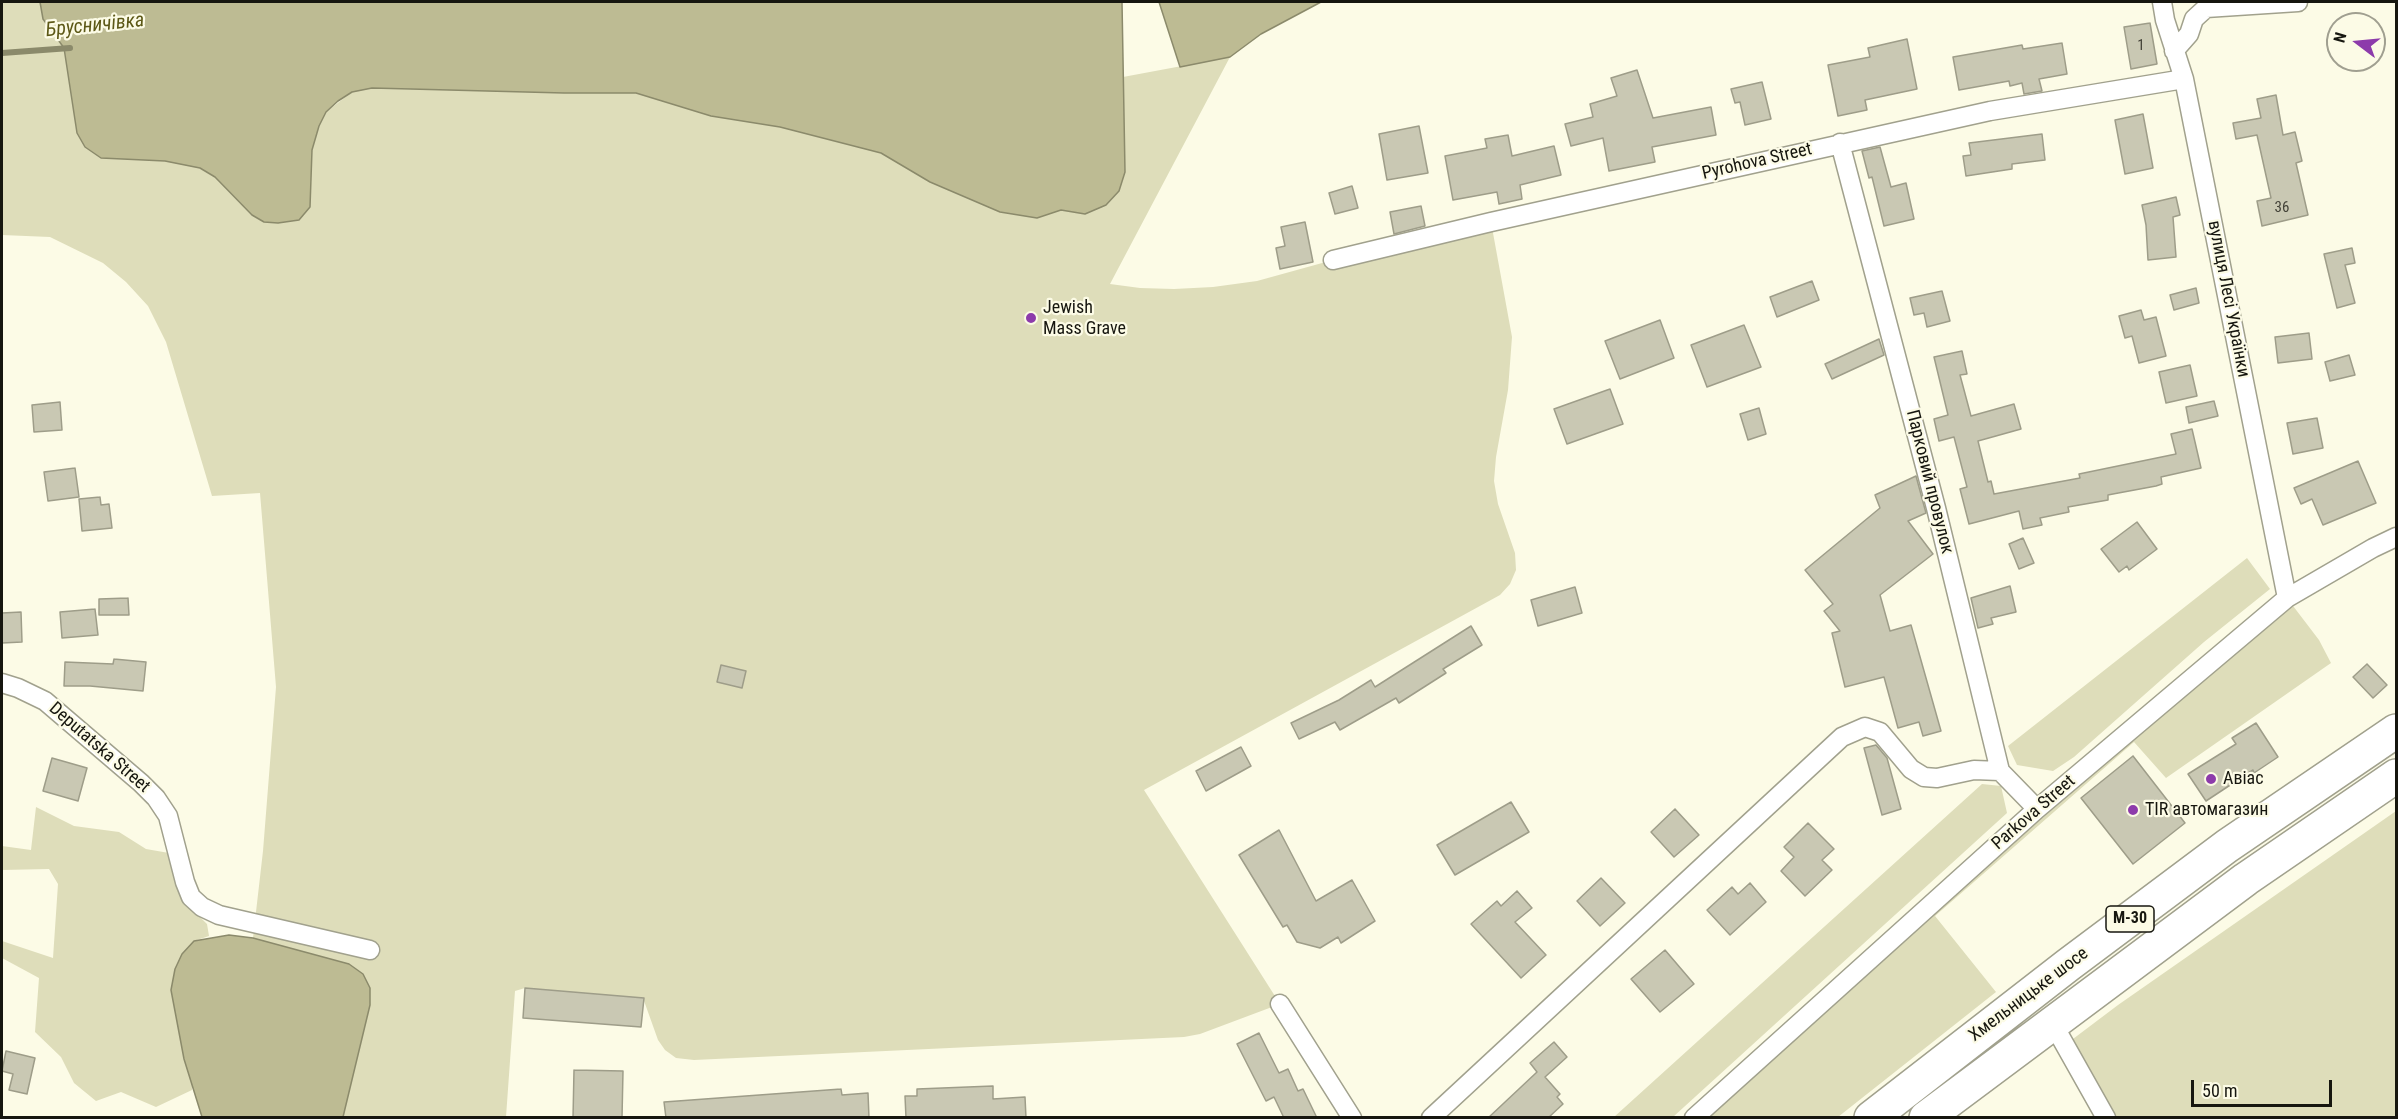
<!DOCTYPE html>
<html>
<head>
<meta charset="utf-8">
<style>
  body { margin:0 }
  #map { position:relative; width:2398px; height:1119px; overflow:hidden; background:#fcfbe6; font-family:"Roboto Condensed",sans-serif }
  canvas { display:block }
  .frame { position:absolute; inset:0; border:3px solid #16160f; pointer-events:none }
  .north { position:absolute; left:2326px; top:12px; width:60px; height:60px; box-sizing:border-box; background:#fcfbe6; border:2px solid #a09f90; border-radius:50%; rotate:286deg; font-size:16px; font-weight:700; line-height:24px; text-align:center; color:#16160f }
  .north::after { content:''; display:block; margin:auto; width:21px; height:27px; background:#8d3bab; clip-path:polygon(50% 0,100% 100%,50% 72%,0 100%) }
  .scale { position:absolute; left:2191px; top:1080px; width:141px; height:27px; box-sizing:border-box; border:3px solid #16160f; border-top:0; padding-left:8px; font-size:18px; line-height:21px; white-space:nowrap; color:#16160f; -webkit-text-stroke:4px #fcfbe6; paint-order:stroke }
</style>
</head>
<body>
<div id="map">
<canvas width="2398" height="1119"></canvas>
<div class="frame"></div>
<div class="north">N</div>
<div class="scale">50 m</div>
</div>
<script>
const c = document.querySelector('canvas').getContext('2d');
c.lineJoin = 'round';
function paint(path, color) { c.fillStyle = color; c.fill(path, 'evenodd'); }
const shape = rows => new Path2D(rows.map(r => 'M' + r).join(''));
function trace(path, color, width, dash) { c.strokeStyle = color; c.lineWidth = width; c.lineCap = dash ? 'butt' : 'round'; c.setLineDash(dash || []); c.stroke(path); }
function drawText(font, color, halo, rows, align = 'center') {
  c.font = font + ' "Roboto Condensed",sans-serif'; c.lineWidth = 4.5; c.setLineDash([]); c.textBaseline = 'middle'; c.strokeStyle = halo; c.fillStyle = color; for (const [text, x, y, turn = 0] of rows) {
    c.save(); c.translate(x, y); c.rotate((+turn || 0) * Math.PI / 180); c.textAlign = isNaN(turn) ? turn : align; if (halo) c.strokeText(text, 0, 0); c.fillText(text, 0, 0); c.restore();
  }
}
paint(shape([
  [2,2,40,2,43,19,64,48,77,133,101,158,165,161,200,168,215,177,252,215,310,171,312,150,319,126,326,112,352,92,372,88,564,93,636,93,711,116,780,127,881,153,930,182,1000,212,1037,218,1061,210,1085,214,1106,205,1119,191,1125,172,1123,77,1230,57,1110,284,1140,288,1174,289,1213,287,1257,281,1333,260,1491,222,1512,337,1508,390,1496,457,1494,481,1498,504,1515,553,1516,570,1510,584,1500,595,1144,790,1280,1004,1200,1034,1184,1037,694,1060,676,1058,665,1050,658,1040,643,998,525,988,515,991,506,1117,343,1117,370,1005,370,988,349,964,253,938,263,851,276,687,260,493,212,496,166,342,148,306,126,282,103,263,50,237,2,235],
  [2247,558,2270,589,2204,642,2074,757,2053,771,2017,765,2008,746],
  [2287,598,2319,640,2331,663,2166,778,2134,742,1935,916,1996,992,1838,1117,1694,1118],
  [1982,784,2001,786,2007,813,1673,1117,1614,1117],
  [36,807,74,826,119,832,146,849,169,853,197,914,207,924,209,936,194,941,192,1090,156,1107,121,1092,96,1101,74,1083,61,1057,35,1032,39,978,2,958,2,941,53,958,58,884,49,869,2,870,2,873,2,846,31,850],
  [2396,811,2396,1117,2106,1117,2065,1045,2118,1005]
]), '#deddba');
const water = shape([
  [40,2,1122,2,1125,172,1119,191,1106,205,1085,214,1061,210,1037,218,1000,212,930,182,881,153,780,127,711,116,636,93,564,93,372,88,352,92,338,101,326,112,319,126,312,150,310,207,299,220,278,223,264,222,252,215,215,177,200,168,165,161,101,158,85,147,77,133,64,48,43,19,40,2],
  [1159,2,1321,2,1261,34,1230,57,1180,67,1159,2],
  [229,935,253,938,349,964,363,974,370,988,370,1005,343,1117,202,1117,184,1059,171,990,175,969,182,954,194,941,229,935]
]);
paint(water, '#bdbb93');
trace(water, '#8b8a6b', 1.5);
trace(shape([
  [2,53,70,48]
]), '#8b8a6b', 6);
const building = shape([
  [2150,23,2157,64,2131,69,2124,27,2150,23],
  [1907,39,1917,89,1865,100,1867,110,1838,116,1828,65,1870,57,1868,48,1907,39],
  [2062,43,2067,74,2039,79,2042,91,2024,94,2022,83,2010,86,2009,81,1959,90,1953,57,2022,45,2023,49,2062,43],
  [1637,70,1653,118,1711,107,1716,135,1652,147,1655,162,1609,171,1603,138,1571,146,1565,124,1593,117,1590,104,1617,96,1611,78,1637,70],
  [1762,82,1771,119,1745,125,1740,102,1735,103,1731,89,1762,82],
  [2276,95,2283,135,2295,132,2302,161,2296,163,2308,215,2262,226,2257,201,2271,198,2257,135,2236,139,2233,123,2261,118,2257,99,2276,95],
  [2143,114,2153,168,2125,174,2115,120,2143,114],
  [1419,126,1428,173,1387,180,1379,134,1419,126],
  [2042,134,2045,160,2012,164,2012,169,1966,176,1963,156,1971,155,1969,143,2042,134],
  [1508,135,1512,156,1554,146,1561,175,1520,185,1522,199,1499,204,1497,192,1453,200,1445,156,1487,148,1485,139,1508,135],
  [1880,147,1891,187,1906,183,1914,219,1884,226,1872,177,1869,178,1862,151,1880,147],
  [1352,186,1358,208,1335,214,1329,193,1352,186],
  [2176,197,2180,215,2173,217,2176,257,2148,260,2146,225,2142,205,2176,197],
  [1421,206,1425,226,1394,234,1390,212,1421,206],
  [1305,222,1313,262,1280,269,1276,248,1285,246,1281,227,1305,222],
  [2352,248,2355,263,2345,265,2355,303,2337,308,2324,254,2352,248],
  [1812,281,1819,300,1777,317,1770,297,1812,281],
  [2196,288,2199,303,2174,310,2170,295,2196,288],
  [1942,291,1950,321,1927,327,1924,313,1914,315,1910,298,1942,291],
  [2141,310,2144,320,2156,317,2166,356,2139,363,2132,336,2125,338,2119,316,2141,310],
  [1660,320,1674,358,1620,379,1605,341,1660,320],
  [1744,325,1761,367,1707,387,1691,345,1744,325],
  [2309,333,2312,359,2278,363,2275,337,2309,333],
  [1879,339,1884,355,1832,379,1825,364,1879,339],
  [1962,351,1967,374,1960,375,1971,416,2014,404,2021,429,1978,441,1988,482,1991,481,1994,494,2080,478,2079,474,2176,454,2171,434,2192,429,2201,468,2161,477,2162,484,2156,486,2113,494,2108,495,2108,500,2068,507,2069,512,2040,518,2042,525,2023,529,2019,511,1969,524,1960,489,1967,487,1954,437,1939,441,1934,419,1948,415,1934,357,1962,351],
  [2349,355,2355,375,2330,381,2325,362,2349,355],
  [2190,365,2197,396,2166,403,2159,372,2190,365],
  [1610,389,1623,424,1567,444,1554,409,1610,389],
  [2214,401,2218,416,2189,423,2186,407,2214,401],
  [60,402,62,430,34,432,32,405,60,402],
  [1759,408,1766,434,1748,440,1740,414,1759,408],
  [2317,418,2323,448,2293,454,2287,423,2317,418],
  [2358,461,2376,503,2323,525,2312,499,2301,504,2294,488,2358,461],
  [75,468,79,497,48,501,44,472,75,468],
  [1916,476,1926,513,1908,521,1933,554,1880,595,1890,631,1911,625,1941,731,1923,736,1919,722,1898,728,1884,677,1845,687,1832,633,1840,631,1824,611,1833,604,1805,570,1880,508,1875,495,1916,476],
  [100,497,101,505,109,504,112,528,82,531,79,499,100,497],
  [2137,522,2157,549,2129,570,2127,566,2119,572,2101,549,2137,522],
  [2023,538,2034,563,2019,569,2009,544,2023,538],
  [2010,586,2016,612,1991,618,1993,624,1978,628,1971,598,2010,586],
  [1575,587,1582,613,1538,626,1531,600,1575,587],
  [128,598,129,615,99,615,99,599,128,598],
  [95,609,98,635,62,638,60,612,95,609],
  [21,612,22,642,2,643,2,613,21,612],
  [1471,626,1482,645,1443,669,1446,673,1399,703,1396,698,1340,730,1335,722,1299,739,1291,723,1339,700,1371,680,1375,687,1471,626],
  [114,659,146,662,143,691,90,686,64,686,65,662,113,664,114,659],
  [2367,664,2387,685,2373,698,2353,677,2367,664],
  [721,665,746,671,742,688,717,682,721,665],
  [2256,723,2278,757,2254,773,2253,770,2206,801,2188,774,2236,744,2232,738,2256,723],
  [1876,745,1887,758,1901,809,1882,815,1864,748,1876,745],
  [1241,747,1251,766,1206,791,1196,771,1241,747],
  [2133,756,2185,823,2133,864,2081,798,2133,756],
  [52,758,87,768,78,801,43,791,52,758],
  [1511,802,1529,832,1455,875,1437,845,1511,802],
  [1675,809,1699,835,1674,857,1651,832,1675,809],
  [1808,823,1834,849,1822,860,1832,870,1805,896,1781,871,1794,857,1784,847,1808,823],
  [1279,830,1316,901,1352,880,1375,921,1341,943,1338,937,1320,948,1297,942,1287,925,1283,927,1239,855,1279,830],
  [1601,878,1625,903,1600,926,1577,901,1601,878],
  [1750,883,1766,902,1730,935,1707,910,1732,887,1738,894,1750,883],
  [1517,891,1532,908,1515,922,1546,955,1521,978,1471,924,1497,901,1501,906,1517,891],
  [1665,950,1694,984,1660,1012,1631,979,1665,950],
  [525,988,644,998,641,1027,523,1018,525,988],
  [1259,1033,1279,1073,1288,1069,1298,1091,1303,1089,1317,1118,1284,1118,1274,1097,1266,1101,1237,1044,1259,1033],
  [1554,1042,1567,1057,1545,1077,1560,1094,1557,1097,1563,1104,1548,1118,1488,1118,1537,1072,1530,1063,1554,1042],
  [6,1051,35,1058,27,1094,9,1090,13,1074,2,1071,6,1051],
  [574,1070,623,1071,622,1118,573,1118,574,1070],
  [993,1086,993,1099,1025,1097,1026,1118,906,1118,905,1096,917,1096,917,1089,993,1086],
  [841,1089,842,1095,868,1093,869,1118,666,1118,664,1102,841,1089]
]);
paint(building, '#c9c8b3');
trace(building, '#9e9d89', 1.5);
const street = shape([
  [2162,2,2165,20,2184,79,2287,598],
  [2174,51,2189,34,2194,19,2206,8,2298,2],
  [1840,143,1936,508,2000,771,2037,809],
  [1333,260,1491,222,1990,111,2184,79],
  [2,683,18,688,45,701,141,783,156,798,168,816,185,882,191,897,202,907,219,915,370,950],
  [1280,1004,1352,1118],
  [2052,1022,2106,1118],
  [1431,1118,1842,737,1865,727,1880,732,1911,769,1924,777,1937,778,1974,770,2000,771],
  [1694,1118,2037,809,2287,598,2373,548,2396,537]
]);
const highway = shape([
  [1871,1118,2068,965,2227,846,2396,731],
  [1926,1118,2246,879,2396,776]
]);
trace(street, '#a1a18d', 21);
trace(highway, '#a1a18d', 36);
trace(street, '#fff', 18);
trace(highway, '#fff', 33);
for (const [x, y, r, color] of [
  [1031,318,6,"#8d3bab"],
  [2211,779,6,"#8d3bab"],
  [2133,810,6,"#8d3bab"]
]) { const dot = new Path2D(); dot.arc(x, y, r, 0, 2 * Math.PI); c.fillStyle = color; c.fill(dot); trace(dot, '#fcfbe6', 2); }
drawText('15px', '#434238', null, [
  ["1",2141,46],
  ["36",2282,208]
]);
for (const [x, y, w] of [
  [2130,919,48]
]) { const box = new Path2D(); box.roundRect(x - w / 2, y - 13, w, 26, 4.5); c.fillStyle = '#fcfbe6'; c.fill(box); trace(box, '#16160f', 1.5); }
drawText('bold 16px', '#16160f', null, [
  ["М-30",2130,919]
]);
drawText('18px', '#16160f', '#fcfbe6', [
  ["Pyrohova Street",1757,162,-13],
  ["вулиця Лесі Українки",2228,299,79],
  ["Парковий провулок",1929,482,76],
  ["Deputatska Street",99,748,41],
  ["Parkova Street",2034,813,-41],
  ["Хмельницьке шосе",2029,995,-37]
]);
drawText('18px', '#16160f', '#fcfbe6', [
  ["Jewish",1043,308],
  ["Mass Grave",1043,329],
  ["Авіас",2223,779],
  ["TIR автомагазин",2145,810]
], 'left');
drawText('italic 20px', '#5c5816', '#fcfbe6', [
  ["Брусничівка",95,26,-6]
]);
</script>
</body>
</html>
